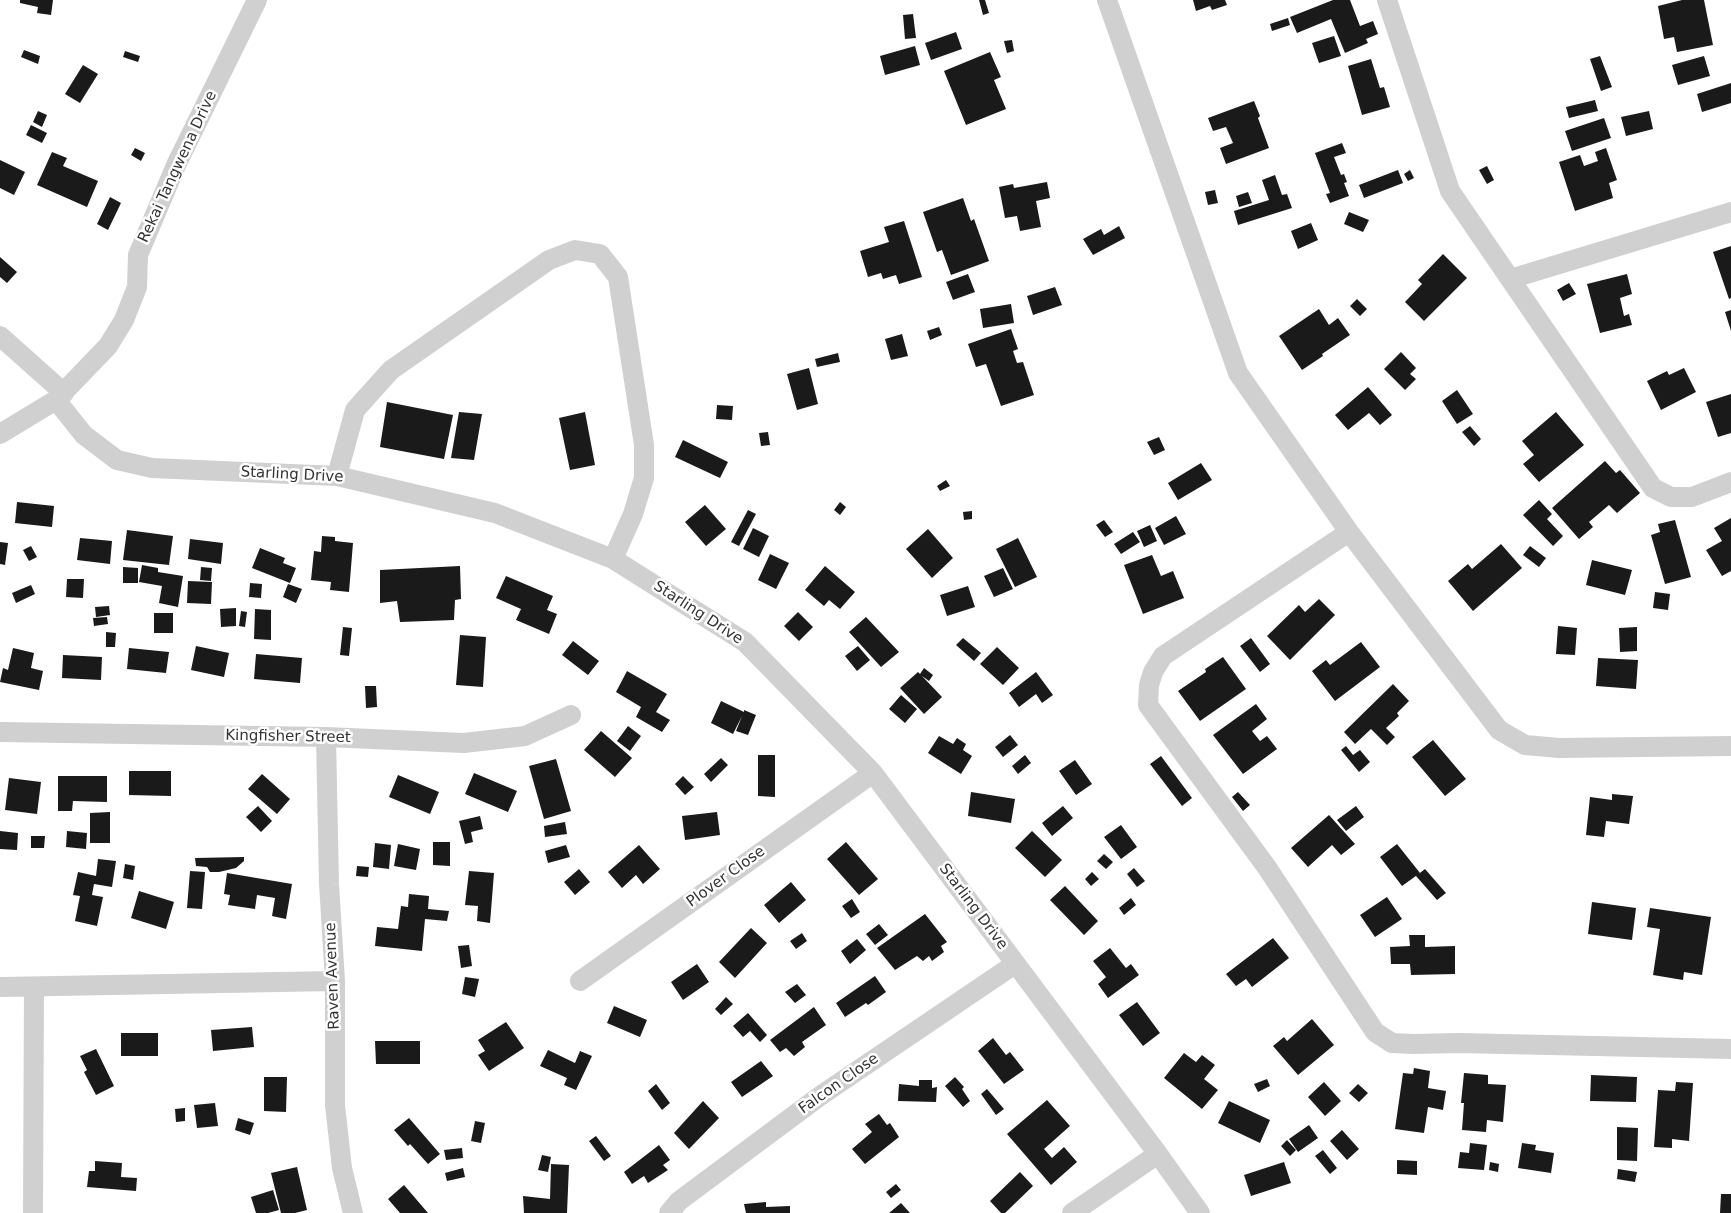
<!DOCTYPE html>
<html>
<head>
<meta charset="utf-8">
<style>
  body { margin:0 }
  canvas { display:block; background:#fff }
</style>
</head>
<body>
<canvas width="1731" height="1213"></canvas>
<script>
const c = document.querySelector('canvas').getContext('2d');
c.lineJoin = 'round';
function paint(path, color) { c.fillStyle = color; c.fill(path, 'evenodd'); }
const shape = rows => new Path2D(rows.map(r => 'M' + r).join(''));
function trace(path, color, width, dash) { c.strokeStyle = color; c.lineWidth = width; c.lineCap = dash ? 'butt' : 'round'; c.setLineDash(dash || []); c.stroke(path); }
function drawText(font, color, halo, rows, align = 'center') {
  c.font = font + ' "DejaVu Sans",sans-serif'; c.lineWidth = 5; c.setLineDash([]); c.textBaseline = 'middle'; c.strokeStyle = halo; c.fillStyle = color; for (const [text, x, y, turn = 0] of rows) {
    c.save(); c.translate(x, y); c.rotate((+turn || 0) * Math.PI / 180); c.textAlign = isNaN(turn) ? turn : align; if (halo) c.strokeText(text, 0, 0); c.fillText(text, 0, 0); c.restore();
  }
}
paint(shape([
  [20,0,53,0,51,15,37,13,38,7,20,3],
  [979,0,985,0,989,13,983,15],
  [1193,0,1225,0,1227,5,1212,10,1210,6,1196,11],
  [1333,0,1350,0,1360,26,1373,21,1378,34,1366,39,1368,43,1345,53,1331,19,1297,33,1290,17],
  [1682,0,1704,0,1713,45,1677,52,1674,37,1664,39,1658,6],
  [913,14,916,38,905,39,903,15],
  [1288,18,1290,25,1272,31,1270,24],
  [956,32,962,49,931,60,925,43],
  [1334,36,1341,56,1319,63,1312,43],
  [1012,40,1014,51,1007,53,1004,41],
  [915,46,920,65,885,75,880,56],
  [24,50,40,56,38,64,21,57],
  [125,51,140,56,138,62,123,57],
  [990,52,1001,77,994,80,1006,109,966,125,944,71],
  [1600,56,1612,87,1601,91,1590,59],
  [1704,56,1710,76,1678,85,1672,65],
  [1371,59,1380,88,1384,87,1390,107,1362,115,1348,66],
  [83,65,98,74,80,103,65,94],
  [1731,83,1731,103,1702,112,1697,94],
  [1595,100,1598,111,1569,118,1566,107],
  [1254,101,1260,116,1258,118,1269,148,1226,164,1220,148,1233,143,1226,127,1213,131,1208,118],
  [38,111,47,115,42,127,33,122],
  [1649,111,1653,129,1626,136,1621,117],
  [1604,118,1611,138,1572,151,1565,131],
  [31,125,47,133,42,143,26,135],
  [1342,143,1346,153,1334,157,1341,175,1344,174,1347,182,1344,183,1349,196,1330,203,1326,194,1330,193,1315,153],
  [135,148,145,153,141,161,131,155],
  [1606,148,1617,180,1609,183,1613,198,1575,211,1559,162,1580,155,1584,166,1598,161,1595,152],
  [52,152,67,158,63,166,98,181,87,207,37,185],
  [0,160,25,172,14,195,0,188],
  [1487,166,1494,180,1487,184,1479,170],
  [1398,170,1403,183,1364,198,1359,185],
  [1410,170,1414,178,1408,181,1404,174],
  [1275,175,1282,195,1287,194,1292,208,1238,225,1234,211,1269,200,1262,180],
  [1047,182,1050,198,1036,201,1041,227,1020,231,1017,216,1005,218,999,187,1013,184,1014,188],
  [1215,190,1218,203,1208,205,1205,192],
  [1248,192,1252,203,1239,207,1236,196],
  [110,197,121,203,108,230,97,224],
  [963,198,971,221,974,219,989,261,951,275,942,250,937,252,923,212],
  [1349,212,1369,220,1363,232,1344,224],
  [904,221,922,277,899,284,896,275,883,279,881,273,868,277,860,251,889,242,884,227],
  [1311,223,1318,240,1298,249,1291,231],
  [1119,226,1125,238,1093,255,1083,239,1101,229,1104,235],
  [1731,246,1731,298,1729,299,1713,252],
  [1443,254,1467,278,1424,321,1405,302,1422,284,1418,280],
  [0,257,17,272,7,283,0,277],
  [968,274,975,292,953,300,946,282],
  [1627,274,1632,294,1620,298,1624,316,1629,314,1632,325,1600,333,1587,284],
  [1569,283,1576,294,1563,301,1557,290],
  [1055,287,1062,305,1033,315,1027,296],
  [1357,299,1367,309,1360,316,1350,306],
  [1011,304,1014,323,983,328,980,309],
  [1319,309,1329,325,1338,318,1350,335,1322,354,1323,356,1302,370,1279,336],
  [1731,310,1731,331,1725,312],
  [939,327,942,335,930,340,927,331],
  [1011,329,1018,349,1013,351,1017,363,1023,362,1034,395,1001,406,986,364,976,367,968,344],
  [902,334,908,356,891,360,885,339],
  [1401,352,1416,368,1410,374,1416,379,1405,390,1384,369],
  [838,353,840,362,817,367,815,359],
  [809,368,818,404,797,410,787,374],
  [1684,368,1696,392,1661,410,1647,381,1667,371,1669,375],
  [1368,387,1392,415,1380,425,1369,413,1348,430,1335,415],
  [1457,390,1473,414,1457,424,1442,401],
  [1731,394,1731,433,1718,437,1706,402],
  [387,402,453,415,444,459,380,447],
  [717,405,733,406,732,420,716,419],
  [459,412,482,414,474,460,451,458],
  [585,412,595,465,570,470,559,418],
  [1556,412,1584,445,1539,482,1523,464,1534,455,1522,441],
  [1470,426,1481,439,1474,446,1462,432],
  [768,432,770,445,761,446,759,433],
  [1159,437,1165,450,1154,455,1147,442],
  [683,440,728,462,720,478,675,457],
  [1605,461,1616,473,1620,470,1640,493,1617,513,1609,505,1589,522,1593,527,1579,539,1552,508],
  [1201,463,1212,480,1178,500,1168,483],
  [946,480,950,486,940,491,937,486],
  [1539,500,1552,514,1547,519,1563,536,1553,546,1523,515],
  [17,502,54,506,52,527,15,523],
  [840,502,846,507,840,515,834,510],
  [705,505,726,529,706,546,685,522],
  [748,510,756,514,739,546,731,542],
  [972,511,972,519,964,520,963,512],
  [1176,516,1186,534,1164,545,1155,528],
  [1731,518,1731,571,1722,576,1706,550,1722,541,1714,528],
  [1104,520,1113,532,1105,537,1096,525],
  [1675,520,1691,577,1665,584,1651,535,1660,532,1658,524],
  [1150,525,1157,541,1144,547,1137,531],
  [753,528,769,536,759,557,743,549],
  [928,529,953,558,932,578,906,549],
  [127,530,173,536,169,565,123,560],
  [1133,532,1140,542,1121,554,1114,544],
  [322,536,335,537,335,541,353,543,349,592,330,590,331,582,311,580,314,551,321,552],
  [80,538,112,541,110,564,77,560],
  [1018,538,1037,577,1015,587,996,549],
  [190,539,223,543,221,564,188,559],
  [0,542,8,543,5,565,0,564],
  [1501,544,1522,568,1473,611,1448,581,1468,564,1472,569],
  [31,546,37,557,29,561,23,550],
  [1530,546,1546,558,1539,567,1523,555],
  [260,548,285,558,283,563,296,568,290,583,252,568],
  [770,554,789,563,776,589,758,580],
  [1152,555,1161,576,1173,571,1184,598,1143,614,1124,565],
  [1592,560,1632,570,1625,595,1586,585],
  [142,565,158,568,158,572,183,576,178,607,159,603,162,586,139,582],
  [460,566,461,599,455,600,454,620,400,622,397,601,380,603,380,570],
  [825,566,855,592,840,609,829,600,824,606,805,590],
  [123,567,138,568,138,583,123,583],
  [201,567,212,568,211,581,200,580],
  [1003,568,1013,589,994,597,984,576],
  [506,576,553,596,547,610,557,614,549,634,516,620,521,609,496,598],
  [67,579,84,579,83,598,66,597],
  [188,581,212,582,211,604,187,603],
  [250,583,262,584,261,598,249,597],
  [288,584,302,589,296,603,283,597],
  [31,585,35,594,16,603,12,593],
  [968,586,975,607,947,616,940,595],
  [1655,592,1670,594,1668,610,1653,608],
  [1319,599,1335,615,1290,660,1267,636,1299,605,1305,612],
  [109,606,110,615,96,617,95,607],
  [236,608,236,626,221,627,220,609],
  [255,609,271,610,271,640,254,639],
  [241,611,247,612,245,627,239,626],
  [798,612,813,627,799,641,784,626],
  [154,613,173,613,173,633,154,633],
  [107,617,108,624,94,626,93,618],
  [866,617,899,652,881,667,849,632],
  [1558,626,1577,628,1575,655,1556,654],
  [343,627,352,628,349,656,340,655],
  [1637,627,1637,651,1620,652,1619,628],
  [106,632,116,633,115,647,106,647],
  [460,635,486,637,483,687,456,685],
  [963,638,981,653,974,661,956,645],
  [1251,638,1270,664,1260,672,1240,646],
  [573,641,599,661,588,675,562,655],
  [1361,642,1380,667,1335,701,1312,671,1326,660,1330,665],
  [196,646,229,653,224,677,191,670],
  [858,646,870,660,857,671,845,656],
  [997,647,1019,668,1003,685,980,664],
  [13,648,34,653,31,668,43,671,39,690,0,682,3,668,8,670],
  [129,648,169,652,166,673,127,669],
  [256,654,302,658,300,683,254,679],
  [63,655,102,657,101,680,62,678],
  [1223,657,1246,689,1200,721,1178,691,1206,672,1205,669],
  [1598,658,1638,660,1636,689,1596,686],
  [924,668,933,675,929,681,922,676,942,697,924,714,900,688,918,672,920,674],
  [627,671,667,694,656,712,670,720,662,732,636,717,641,707,616,692],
  [1036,672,1053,695,1042,703,1036,694,1019,707,1009,693],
  [1393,684,1409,701,1397,713,1399,716,1386,728,1395,737,1387,745,1371,729,1355,744,1344,732],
  [365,686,376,686,377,707,366,708],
  [901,695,917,709,905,723,889,709],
  [721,701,744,712,744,710,756,715,748,735,736,731,742,716,733,734,711,723],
  [1256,704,1267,719,1252,731,1260,741,1267,736,1277,749,1243,774,1213,735],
  [628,726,641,736,630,751,617,741],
  [601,731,632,758,615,777,584,750],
  [1010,735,1018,745,1003,757,995,747],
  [939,736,953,744,957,738,966,744,963,750,972,756,961,774,928,753],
  [1433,740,1466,779,1445,796,1412,757],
  [1346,746,1353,755,1360,750,1370,762,1359,772,1341,750],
  [758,755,775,755,775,797,758,796],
  [1025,755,1031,763,1018,774,1012,766],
  [1161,756,1192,798,1182,806,1150,764],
  [721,758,728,765,711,782,704,774],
  [556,759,571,811,544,819,529,766],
  [1075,760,1092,784,1076,795,1059,771],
  [129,771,171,771,171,796,129,795],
  [474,773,517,791,508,812,465,794],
  [262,774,290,799,277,814,248,789],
  [398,775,439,792,430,814,389,797],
  [58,776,107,776,107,802,73,801,72,811,58,811],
  [683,776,694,787,685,795,675,784],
  [9,778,41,782,37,814,5,810],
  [971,792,1015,799,1011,823,968,816],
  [1238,792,1250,805,1243,811,1232,797],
  [1612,794,1633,796,1629,824,1606,821,1604,837,1586,835,1590,797,1612,800],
  [258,806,272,821,261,832,246,817],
  [1063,806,1073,818,1052,836,1042,823],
  [1356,806,1364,817,1346,831,1337,820],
  [110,812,110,843,90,843,90,813],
  [717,812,720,835,685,840,682,816],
  [1329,815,1355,844,1341,855,1332,845,1308,867,1291,848],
  [480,816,483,829,471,832,473,842,465,844,459,821],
  [565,822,567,834,545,837,544,826],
  [1121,825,1137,847,1121,859,1104,837],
  [0,831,18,833,17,850,0,849],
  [67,831,87,833,86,849,66,847],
  [1032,831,1062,860,1045,877,1015,848],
  [31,836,45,836,44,848,31,848],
  [433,842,450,842,450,866,433,865],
  [846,842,878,879,859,895,827,859],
  [375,843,391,845,389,869,373,867],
  [398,844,420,849,416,870,394,866],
  [1397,844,1420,873,1402,886,1380,857],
  [566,845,570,857,548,863,545,851],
  [639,845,660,869,643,884,636,875,622,888,608,872],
  [1104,854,1113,862,1106,869,1097,861],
  [244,857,244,861,236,868,219,872,210,872,207,867,196,866,195,858],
  [98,859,116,861,112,887,94,884,92,895,103,897,97,926,75,921,80,896,73,895,78,872,96,876],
  [125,864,135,866,133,880,123,878],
  [357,866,369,867,368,877,356,876],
  [1134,868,1145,881,1137,887,1127,874],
  [579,869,590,882,575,895,564,882],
  [1425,869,1446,893,1437,900,1416,876],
  [190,871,205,872,202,909,187,908],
  [469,871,494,873,490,923,477,921,478,906,465,905],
  [1092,872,1099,879,1091,886,1085,879],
  [227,873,292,884,286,919,272,916,275,898,257,895,255,909,228,905,230,895,224,894],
  [791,882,806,900,779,923,764,905],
  [1065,886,1098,921,1084,935,1050,900],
  [139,891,174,902,166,929,131,918],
  [409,894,429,896,428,909,449,911,447,921,425,919,422,951,375,946,377,927,398,929,401,906,408,907],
  [1387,897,1402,919,1375,937,1360,915],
  [1131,898,1136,905,1124,915,1119,908],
  [852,899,860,912,851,918,842,906],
  [1592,902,1636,908,1632,940,1588,934],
  [1650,908,1711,917,1702,975,1684,972,1683,980,1653,975,1660,929,1647,927],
  [925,914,947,942,941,946,944,952,932,961,929,956,923,961,917,956,895,970,877,948],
  [879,924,888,935,875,945,866,934],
  [751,928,767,943,735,978,719,962],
  [802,933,807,941,796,949,790,941],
  [1409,935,1425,935,1425,947,1455,946,1455,974,1411,975,1410,964,1391,964,1390,947,1410,946],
  [1273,938,1289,958,1252,987,1246,979,1236,986,1226,974],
  [857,939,866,950,850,964,841,951],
  [469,945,472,966,461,968,458,946],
  [1110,948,1126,968,1131,964,1139,975,1108,998,1098,984,1106,977,1093,961],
  [697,964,709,982,683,1000,671,982],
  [875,976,886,992,868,1005,866,1003,845,1017,836,1003],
  [465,977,479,979,475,997,462,994],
  [797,984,806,995,795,1003,785,992],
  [726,997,733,1004,721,1015,715,1009],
  [1137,1002,1160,1033,1143,1046,1119,1015],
  [614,1006,647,1020,640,1037,607,1023],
  [814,1007,826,1025,802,1042,805,1047,794,1056,786,1048,780,1052,770,1040],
  [748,1013,767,1035,760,1042,750,1031,743,1037,733,1026],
  [1312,1019,1334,1045,1298,1075,1273,1046,1284,1037,1287,1041],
  [506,1022,524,1048,489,1071,478,1055,485,1051,478,1040],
  [252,1027,254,1047,213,1051,211,1030],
  [121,1033,158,1033,158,1056,121,1056],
  [993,1038,1006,1055,1010,1052,1024,1070,1004,1084,978,1051],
  [375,1041,420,1041,420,1064,376,1064],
  [96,1049,114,1086,96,1095,84,1072,87,1070,80,1056],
  [548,1050,575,1063,580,1051,592,1056,576,1090,564,1085,567,1078,540,1066],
  [1184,1053,1196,1062,1202,1055,1215,1065,1204,1079,1218,1090,1202,1109,1164,1078],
  [761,1061,773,1076,742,1097,731,1082],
  [1414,1068,1430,1071,1428,1088,1446,1091,1443,1110,1428,1107,1424,1133,1395,1129,1403,1073,1413,1074],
  [1464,1073,1488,1075,1488,1084,1506,1085,1503,1122,1487,1120,1486,1132,1462,1130,1464,1103,1461,1103],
  [1591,1075,1637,1077,1636,1102,1590,1101],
  [264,1077,287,1077,286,1112,264,1111],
  [955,1077,964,1087,962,1089,970,1101,963,1107,945,1086],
  [1267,1079,1270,1086,1258,1092,1254,1084],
  [919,1080,932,1080,932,1088,937,1087,936,1102,898,1101,899,1084,919,1086],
  [1324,1082,1341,1101,1325,1116,1308,1097],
  [1676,1082,1693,1083,1689,1141,1672,1139,1672,1148,1654,1147,1658,1090,1675,1091],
  [656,1084,670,1103,662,1110,648,1091],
  [1358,1084,1368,1093,1359,1102,1349,1093],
  [987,1089,1004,1109,996,1115,981,1094],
  [1047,1100,1070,1126,1044,1149,1052,1158,1064,1147,1077,1162,1051,1185,1007,1134],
  [703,1101,719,1118,689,1149,674,1133],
  [1229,1101,1270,1120,1260,1143,1218,1123],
  [215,1103,218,1126,197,1128,194,1105],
  [185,1108,185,1121,176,1122,175,1109],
  [879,1114,887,1125,890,1123,899,1137,865,1164,852,1149,872,1132,865,1124],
  [238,1118,254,1123,250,1135,235,1130],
  [409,1118,440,1154,428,1164,410,1144,408,1146,394,1130],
  [475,1121,485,1123,481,1143,471,1141],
  [1309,1125,1318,1138,1298,1152,1289,1139],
  [1617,1127,1638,1128,1637,1161,1617,1160],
  [1342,1130,1359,1149,1347,1160,1330,1141],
  [596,1136,611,1156,604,1161,589,1141],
  [1287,1140,1296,1150,1290,1156,1281,1146],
  [1470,1143,1487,1145,1484,1170,1458,1168,1460,1152,1469,1153],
  [1522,1143,1536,1145,1535,1150,1554,1153,1551,1173,1518,1168],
  [659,1145,670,1160,663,1165,668,1170,648,1183,644,1176,632,1184,624,1172],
  [462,1148,463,1158,446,1160,444,1150],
  [1323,1150,1337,1168,1330,1174,1315,1156],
  [542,1155,551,1157,548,1172,538,1170],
  [1397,1160,1417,1161,1417,1175,1397,1174],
  [95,1161,122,1163,121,1177,137,1178,136,1191,87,1187,89,1171,95,1171],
  [1284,1162,1291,1183,1251,1196,1244,1175],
  [1490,1162,1499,1164,1498,1172,1489,1170],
  [551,1164,569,1165,567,1213,524,1213,523,1196,550,1199],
  [297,1167,307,1210,295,1213,281,1213,271,1173],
  [463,1168,465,1177,447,1181,445,1173],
  [1618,1169,1637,1172,1635,1182,1617,1179],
  [1020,1172,1033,1186,1005,1213,1001,1213,990,1201],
  [896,1184,901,1190,891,1198,886,1192],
  [404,1185,428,1213,400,1213,388,1199],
  [273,1190,279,1210,268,1213,256,1213,251,1197],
  [1721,1194,1731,1194,1731,1213,1720,1213],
  [766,1202,766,1207,790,1206,790,1213,746,1213,744,1204],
  [901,1203,910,1213,889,1213]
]), '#1a1a1a');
trace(shape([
  [1107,0,1238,373,1349,532,1499,730,1525,745,1559,748,1731,746],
  [1387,0,1450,191,1653,488,1671,497,1692,497,1731,482],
  [1510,279,1731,212],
  [0,336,64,393],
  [56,400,84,435,117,460,152,468,337,476,495,513,613,559,745,642,873,773,1158,1154,1200,1213],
  [0,434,56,400,108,346,124,320,137,287,138,255,177,163,257,0],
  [337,476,355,410,391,370,549,260,575,250,600,254,618,277,644,445,644,478,633,514,613,559],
  [1349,532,1163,656,1153,672,1149,685,1148,705,1268,869,1375,1032,1392,1043,1413,1044,1458,1043,1731,1049],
  [0,732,326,737,464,743,525,736,571,715],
  [326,737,329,884,335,981,335,1105,342,1168,353,1213],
  [580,981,873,773],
  [0,987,335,981],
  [33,1213,34,987],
  [669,1213,679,1201,820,1096,1015,964],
  [1072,1213,1158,1154]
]), '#d0d0d0', 20);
drawText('15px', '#333', '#fff', [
  ["Rekai Tangwena Drive",178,167,-65],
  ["Starling Drive",292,475,3],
  ["Starling Drive",698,613,33],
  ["Kingfisher Street",288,737,1],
  ["Plover Close",726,877,-36],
  ["Starling Drive",973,907,53],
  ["Raven Avenue",333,976,-92],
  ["Falcon Close",839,1084,-35]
]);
</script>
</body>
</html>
